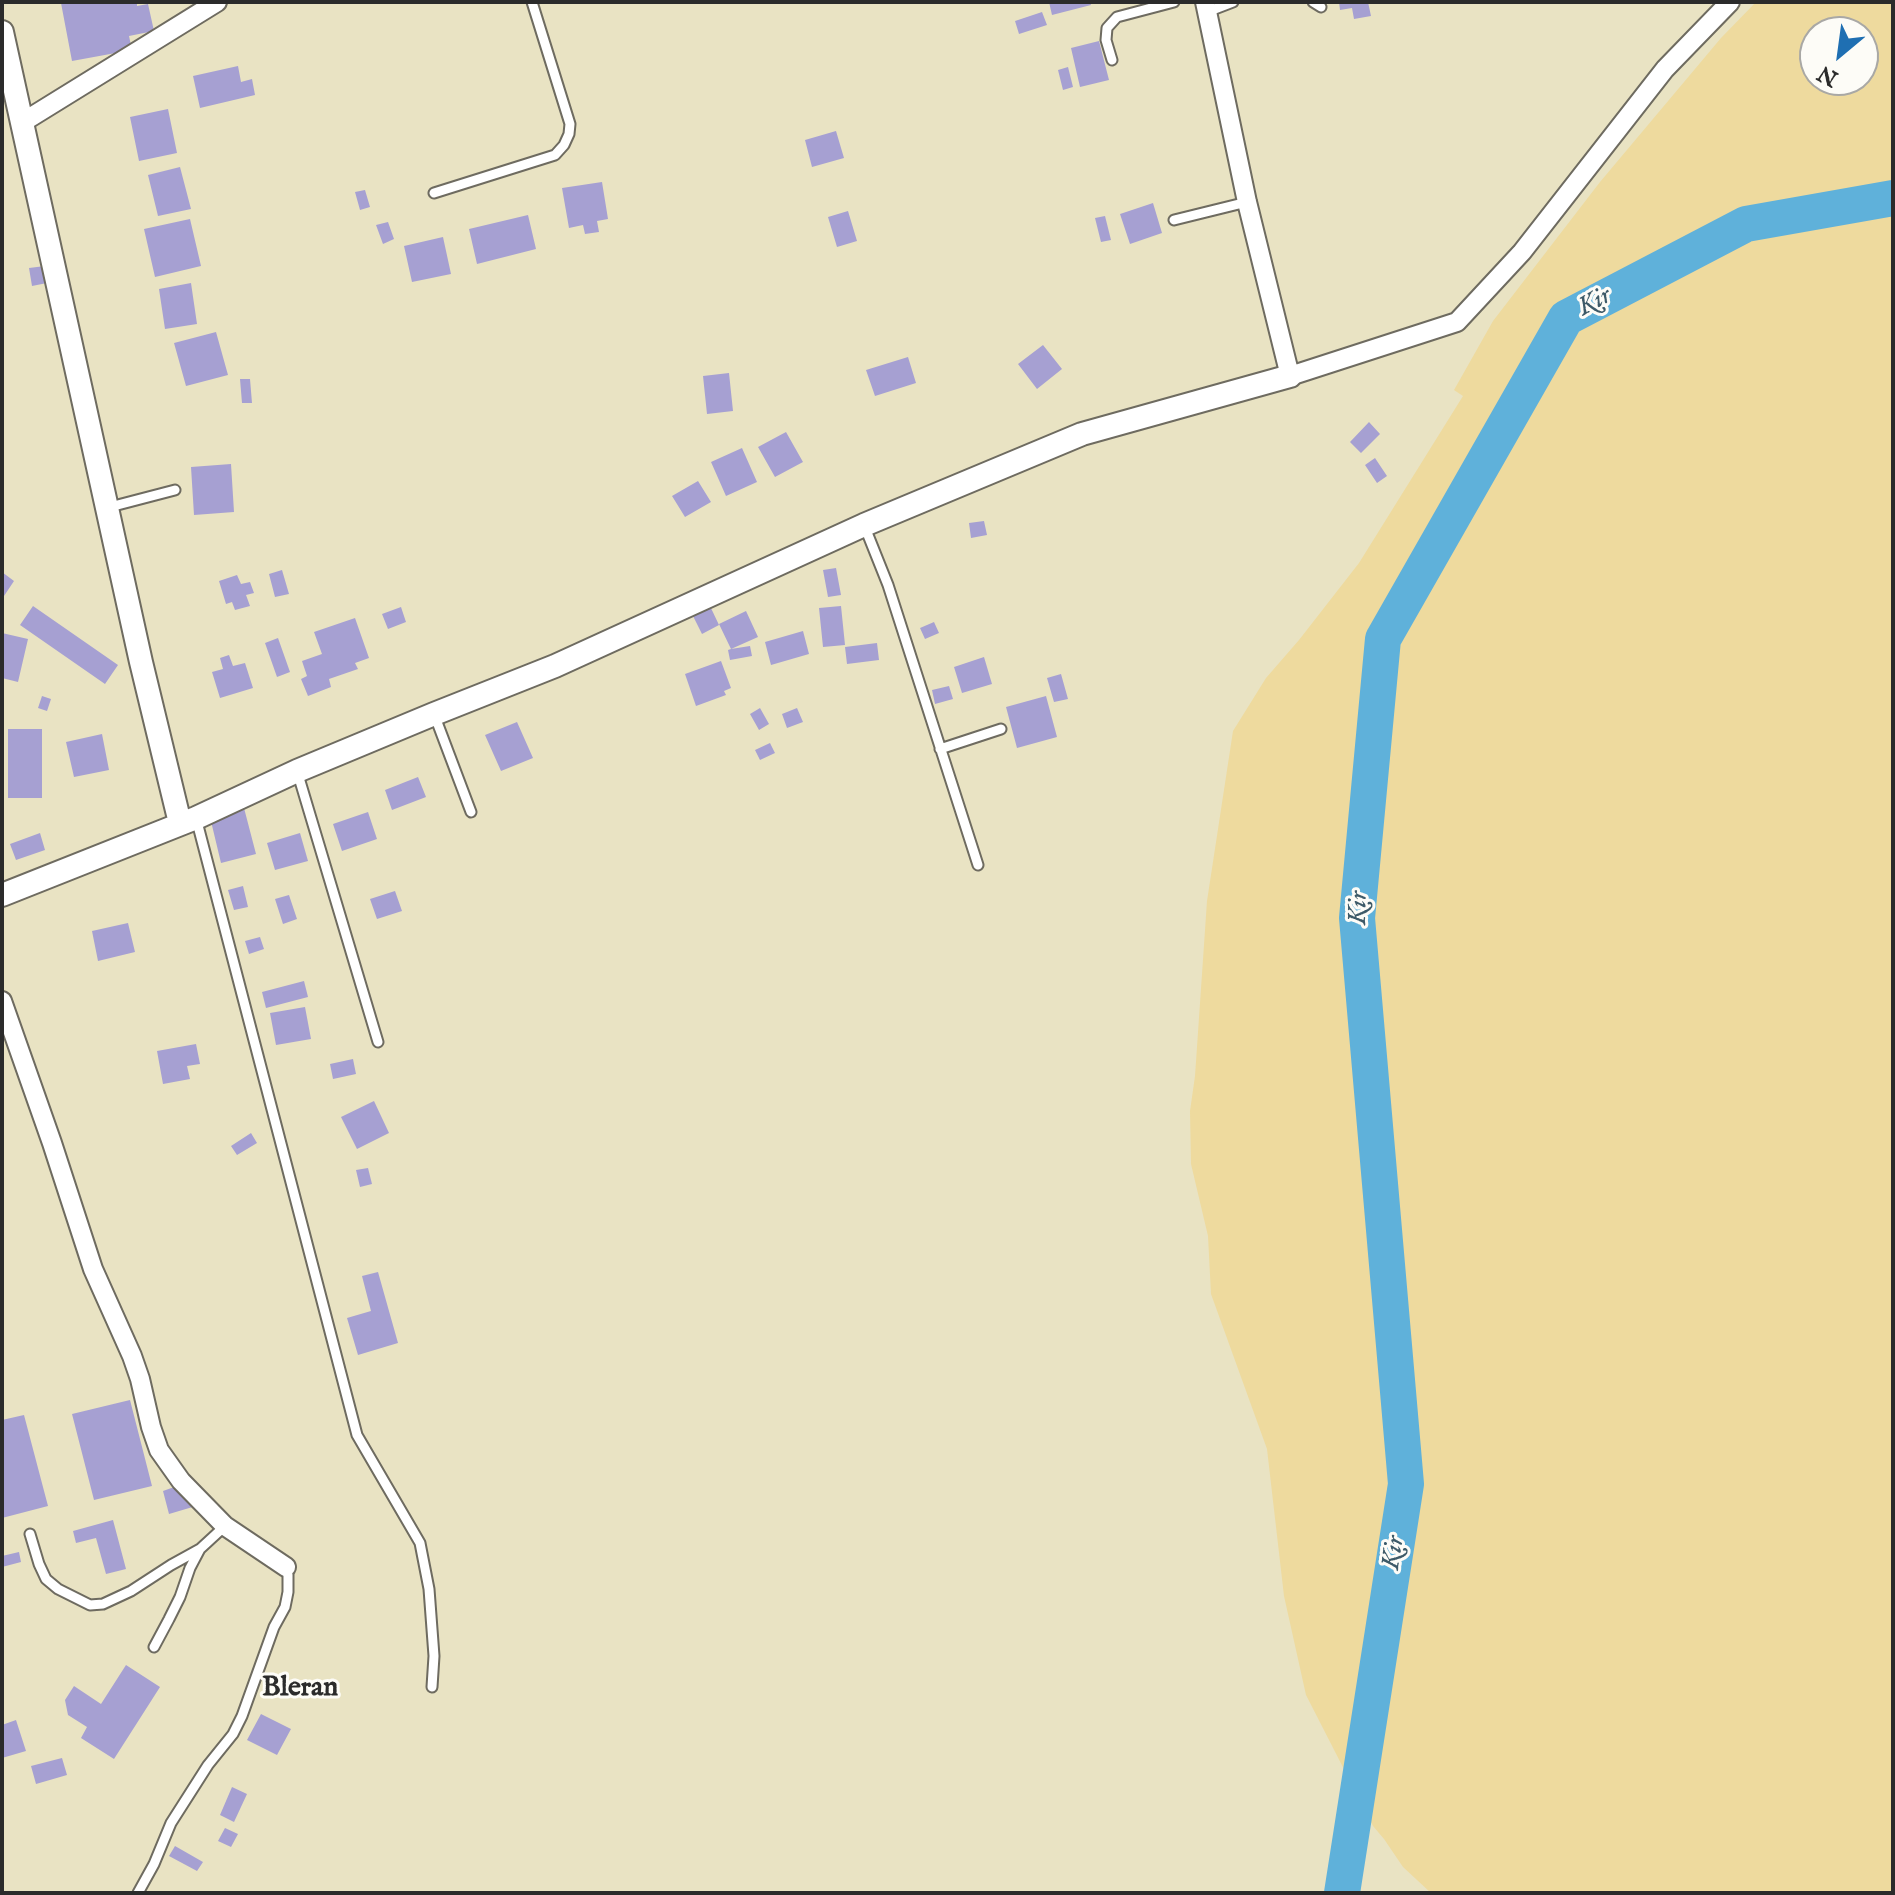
<!DOCTYPE html>
<html>
<head>
<meta charset="utf-8">
<style>
  body { margin:0 }
  #map { position:relative; width:1895px; height:1895px; overflow:hidden; background:#e9e3c3; font-family:"IM FELL English",serif }
  canvas { display:block }
  .frame { position:absolute; inset:0; border:4px solid #2b2b2b; pointer-events:none }
  .north { position:absolute; left:1799px; top:16px; width:80px; height:80px; box-sizing:border-box; background:#fdfcf7; border:2px solid #a9a8a5; border-radius:50%; rotate:209deg; font-size:22px; font-weight:700; line-height:32px; text-align:center; color:#2b2b2b }
  .north::after { content:''; display:block; margin:auto; width:28px; height:36px; background:#1f6fb2; clip-path:polygon(50% 0,100% 100%,50% 72%,0 100%) }
</style>
</head>
<body>
<div id="map">
<canvas width="1895" height="1895"></canvas>
<div class="frame"></div>
<div class="north">N</div>
</div>
<script>
const c = document.querySelector('canvas').getContext('2d');
c.lineJoin = 'round';
function paint(path, color) { c.fillStyle = color; c.fill(path, 'evenodd'); }
const shape = rows => new Path2D(rows.map(r => 'M' + r).join(''));
function trace(path, color, width, dash) { c.strokeStyle = color; c.lineWidth = width; c.lineCap = dash ? 'butt' : 'round'; c.setLineDash(dash || []); c.stroke(path); }
function drawText(font, color, halo, rows, align = 'center') {
  c.font = font + ' "IM FELL English",serif'; c.lineWidth = 6; c.setLineDash([]); c.textBaseline = 'middle'; c.strokeStyle = halo; c.fillStyle = color; for (const [text, x, y, turn = 0] of rows) {
    c.save(); c.translate(x, y); c.rotate((+turn || 0) * Math.PI / 180); c.textAlign = isNaN(turn) ? turn : align; if (halo) c.strokeText(text, 0, 0); c.fillText(text, 0, 0); c.restore();
  }
}
paint(shape([
  [1756,2,1893,2,1893,1893,1431,1893,1403,1867,1384,1839,1373,1826,1306,1695,1284,1596,1267,1449,1211,1294,1208,1236,1191,1164,1190,1111,1195,1076,1207,901,1233,731,1266,678,1299,640,1359,563,1463,396,1454,390,1493,321,1600,182,1721,38],
  [1815,32,1863,32,1863,80,1815,80]
]), '#eeda9e');
trace(shape([
  [1342,1893,1406,1484,1357,918,1383,639,1566,318,1746,224,1893,198]
]), '#5fb1da', 36);
paint(shape([
  [137,2,137,6,148,4,154,31,129,36,132,50,72,61,61,3],
  [1049,2,1090,2,1091,5,1052,15],
  [1339,2,1368,2,1371,16,1354,19,1352,8,1340,10],
  [1042,12,1047,25,1019,34,1015,21],
  [1099,41,1109,80,1080,87,1071,48],
  [238,66,241,82,252,79,255,95,200,108,193,76],
  [1068,67,1073,87,1063,90,1058,70],
  [168,109,177,153,139,161,130,117],
  [836,131,844,158,812,167,805,140],
  [180,167,191,209,158,216,148,175],
  [602,182,608,219,597,221,599,232,585,234,583,225,569,228,562,188],
  [365,190,370,207,360,210,355,192],
  [1153,203,1162,233,1130,244,1120,214],
  [848,211,857,241,837,247,828,217],
  [528,215,536,249,477,264,469,229],
  [1105,216,1111,240,1101,242,1095,218],
  [190,219,201,266,155,277,144,229],
  [388,222,394,239,383,244,376,225],
  [443,237,451,274,412,282,404,246],
  [45,266,47,283,32,286,29,268],
  [191,283,197,324,165,329,159,289],
  [216,332,228,375,186,386,174,343],
  [1043,345,1062,369,1037,389,1018,364],
  [908,357,916,383,875,396,866,370],
  [729,373,733,411,707,414,703,376],
  [240,379,250,379,252,403,242,403],
  [1369,422,1380,434,1361,453,1350,442],
  [786,432,803,462,775,477,758,447],
  [742,448,757,482,726,496,711,462],
  [1375,458,1387,476,1377,483,1365,465],
  [231,464,234,512,194,515,191,467],
  [698,481,711,502,685,517,672,496],
  [984,521,987,535,971,538,969,523],
  [836,568,841,595,828,597,823,570],
  [282,570,289,594,275,597,269,574],
  [2,572,14,581,2,599],
  [237,575,241,584,250,582,254,593,246,595,250,606,235,610,232,602,226,604,219,581],
  [33,606,118,665,105,684,20,625],
  [710,606,719,625,702,634,692,614],
  [841,606,845,645,823,647,819,608],
  [401,607,406,622,388,629,382,614],
  [746,611,758,637,731,649,750,646,752,656,730,660,728,650,731,649,719,624],
  [355,618,369,658,355,663,358,669,329,679,331,687,308,696,301,679,307,676,302,661,322,654,314,632],
  [934,622,939,633,925,639,920,628],
  [803,631,809,654,771,665,765,642],
  [2,633,28,639,18,682,2,678],
  [278,638,290,672,277,677,265,643],
  [877,643,879,660,847,664,845,647],
  [229,655,233,666,245,663,253,688,220,698,212,672,223,669,220,658],
  [984,657,992,684,962,693,954,667],
  [721,661,731,688,724,691,726,695,696,706,685,674],
  [1061,674,1068,699,1054,702,1047,678],
  [949,686,953,699,935,704,932,690],
  [42,696,51,699,47,711,38,708],
  [1046,696,1057,737,1017,748,1006,707],
  [760,708,769,724,759,730,750,714],
  [797,708,803,722,787,728,782,714],
  [517,722,533,758,501,771,485,735],
  [8,729,42,729,42,798,8,798],
  [102,734,109,770,74,777,66,742],
  [770,743,775,753,760,760,755,750],
  [418,777,426,797,392,810,385,790],
  [244,808,256,854,221,863,210,817],
  [368,812,377,839,342,851,333,824],
  [40,833,45,850,16,860,10,844],
  [300,833,308,861,275,870,267,843],
  [243,886,248,907,234,910,228,890],
  [395,891,402,911,377,919,370,899],
  [289,895,297,919,283,924,275,899],
  [128,923,135,952,98,961,92,931],
  [260,937,264,949,249,954,245,941],
  [304,981,308,997,266,1008,262,992],
  [305,1007,311,1039,276,1045,270,1013],
  [196,1044,200,1064,187,1066,190,1079,163,1084,157,1051],
  [353,1059,356,1074,333,1079,330,1064],
  [374,1101,389,1133,357,1149,341,1117],
  [251,1133,257,1143,237,1155,231,1146],
  [368,1168,372,1184,360,1187,356,1170],
  [378,1272,398,1343,358,1355,347,1318,371,1311,362,1276],
  [130,1400,152,1486,94,1500,72,1414],
  [24,1415,48,1506,2,1518,2,1420],
  [177,1486,196,1506,169,1514,163,1491],
  [113,1520,126,1569,106,1574,96,1538,76,1543,73,1531],
  [19,1552,21,1562,2,1567,2,1556],
  [126,1665,160,1687,114,1759,81,1738,87,1727,68,1715,65,1700,74,1686,101,1704],
  [261,1714,291,1729,277,1755,247,1740],
  [16,1720,26,1751,2,1758,2,1725],
  [62,1758,67,1775,36,1784,31,1766],
  [232,1787,247,1794,234,1822,220,1815],
  [225,1828,238,1834,231,1847,218,1841],
  [175,1846,203,1862,197,1871,169,1856]
]), '#a6a0d2');
const service = shape([
  [1313,2,1321,7],
  [1207,12,1233,2],
  [1112,60,1106,40,1107,28,1117,17,1174,2],
  [434,193,555,155,564,145,569,134,570,124,532,2],
  [1174,220,1247,202],
  [106,508,175,490],
  [864,525,888,585,978,865],
  [434,714,471,812],
  [940,749,1001,729],
  [297,771,378,1042],
  [196,818,357,1435,420,1543,429,1589,434,1656,432,1687],
  [30,1534,39,1564,46,1579,58,1589,90,1605,103,1604,131,1591,171,1565,200,1549],
  [154,1647,169,1619,180,1597,190,1568,200,1549,225,1526],
  [138,1893,154,1864,171,1823,208,1765,233,1734,242,1716,274,1627,285,1607,288,1592,288,1575,286,1567]
]);
const minor = shape([
  [1205,2,1247,202,1290,376,1457,322,1522,252,1665,69,1730,2],
  [23,122,217,2],
  [2,1001,52,1143,93,1269,132,1356,140,1379,151,1427,159,1450,181,1481,225,1526,286,1567]
]);
const tertiary = shape([
  [2,32,141,662,180,823],
  [2,895,196,818,297,771,434,714,555,666,864,525,1082,434,1290,376]
]);
trace(service, '#6e6b60', 13);
trace(minor, '#6e6b60', 22);
trace(tertiary, '#6e6b60', 26);
trace(service, '#fff', 9);
trace(minor, '#fff', 18);
trace(tertiary, '#fff', 22);
drawText('italic 26px', '#3d5a68', '#fdfcf7', [
  ["Kir",1595,303,-28],
  ["Kir",1360,908,-88],
  ["Kir",1395,1553,-81]
]);
drawText('bold 28px', '#2b2b2b', '#fdfcf7', [
  ["Bleran",300,1689]
]);
</script>
</body>
</html>
